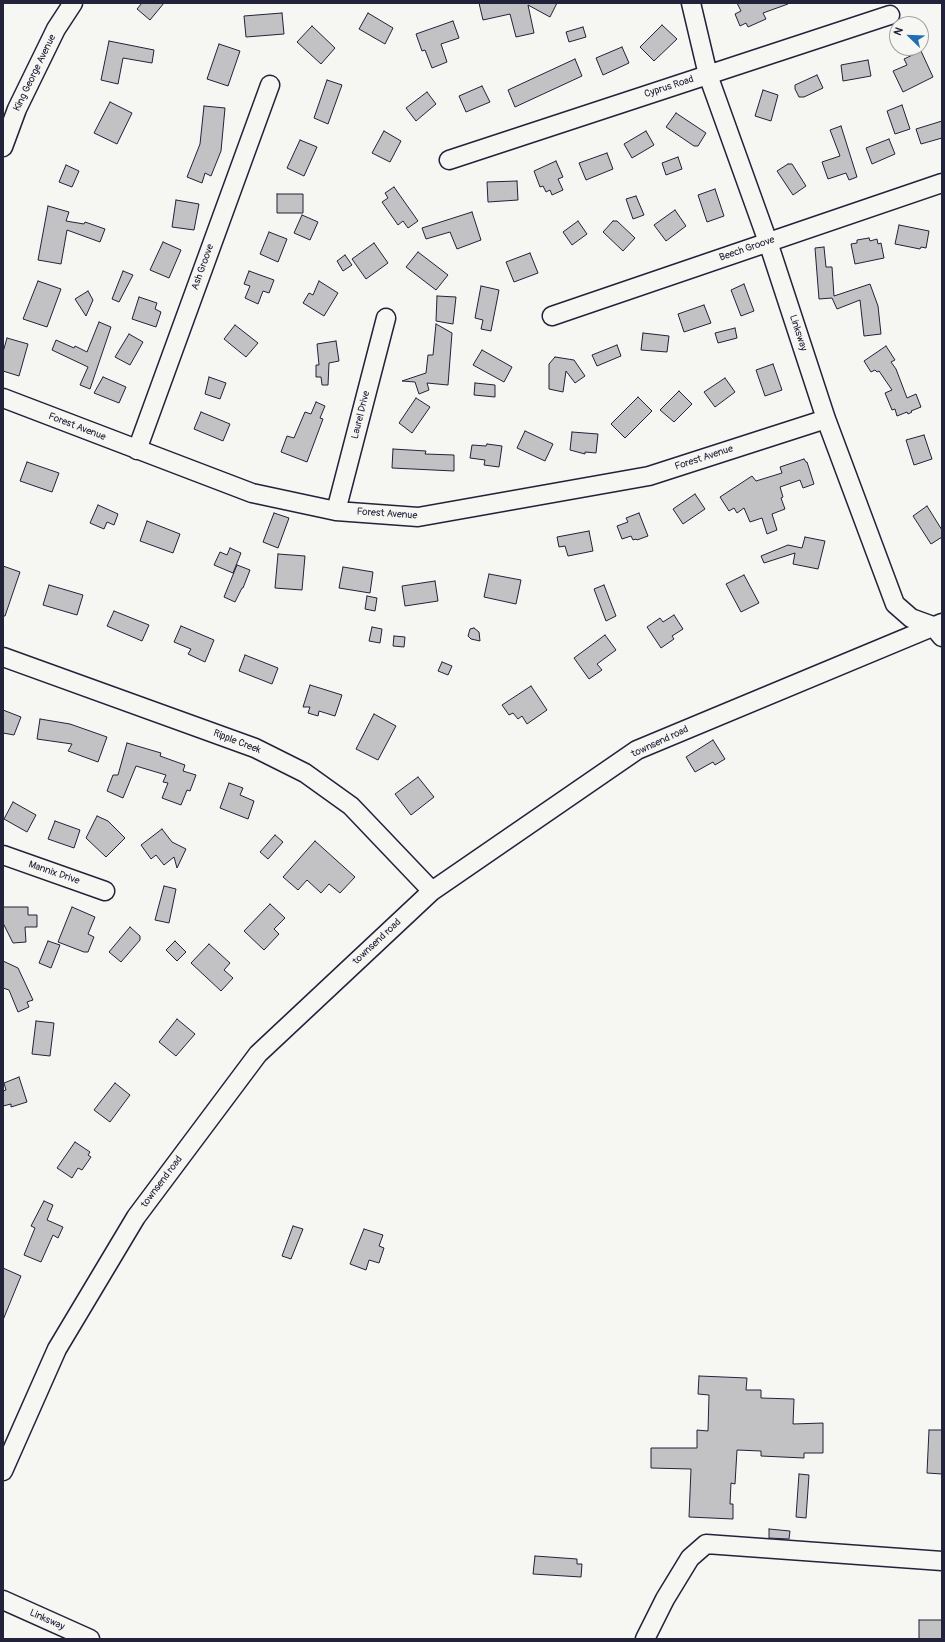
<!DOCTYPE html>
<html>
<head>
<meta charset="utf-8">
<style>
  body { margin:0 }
  #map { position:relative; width:945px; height:1642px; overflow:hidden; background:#f6f6f2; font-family:Pangolin,sans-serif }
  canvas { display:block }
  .frame { position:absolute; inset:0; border:4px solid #22223b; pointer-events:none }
  .north { position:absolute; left:889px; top:16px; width:40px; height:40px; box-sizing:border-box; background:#f6f6f2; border:1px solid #a1a1a9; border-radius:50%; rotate:293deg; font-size:11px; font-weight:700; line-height:16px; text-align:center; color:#22223b }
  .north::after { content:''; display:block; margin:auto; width:14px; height:18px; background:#1f6fb2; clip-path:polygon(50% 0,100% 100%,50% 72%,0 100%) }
</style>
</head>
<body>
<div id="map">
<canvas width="945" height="1642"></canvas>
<div class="frame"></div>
<div class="north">N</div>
</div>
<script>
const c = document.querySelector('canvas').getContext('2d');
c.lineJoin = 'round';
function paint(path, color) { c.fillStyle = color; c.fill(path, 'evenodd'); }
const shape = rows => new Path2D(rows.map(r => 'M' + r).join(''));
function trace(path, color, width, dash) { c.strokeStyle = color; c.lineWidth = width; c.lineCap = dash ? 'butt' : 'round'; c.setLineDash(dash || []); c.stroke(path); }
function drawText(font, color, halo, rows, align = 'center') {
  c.font = font + ' Pangolin,sans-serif'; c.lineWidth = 4; c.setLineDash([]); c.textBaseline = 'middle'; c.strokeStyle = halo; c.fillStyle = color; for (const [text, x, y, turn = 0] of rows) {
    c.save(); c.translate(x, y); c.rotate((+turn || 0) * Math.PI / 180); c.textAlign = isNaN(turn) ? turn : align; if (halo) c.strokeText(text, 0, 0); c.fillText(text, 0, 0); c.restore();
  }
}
const building = shape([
  [142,3,164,3,150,20,137,9,142,3],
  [479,3,557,3,550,17,528,5,534,33,516,37,510,14,483,20,479,3],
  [737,3,787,3,788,4,763,13,766,19,748,27,746,23,740,26,735,14,741,11,737,3],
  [282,13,284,34,246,37,244,16,282,13],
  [368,13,393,28,385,44,359,29,368,13],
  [453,21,459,38,441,44,447,62,432,68,425,50,422,51,416,34,453,21],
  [662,25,677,39,654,61,640,47,662,25],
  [312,26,335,48,321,64,297,42,312,26],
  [583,27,586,37,569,42,566,32,583,27],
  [109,41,154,50,152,63,123,58,118,84,101,80,109,41],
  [219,44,240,51,228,86,207,79,219,44],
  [622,47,629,63,603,75,596,58,622,47],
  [921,51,933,77,903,92,893,71,907,65,904,59,921,51],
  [575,59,582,76,515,107,508,90,575,59],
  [868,60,871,76,843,81,841,65,868,60],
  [817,75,823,88,804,97,799,97,795,89,795,85,817,75],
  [327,80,342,85,328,124,314,118,327,80],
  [482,86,490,102,466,112,459,96,482,86],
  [763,90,778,95,771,121,755,116,763,90],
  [427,92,436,104,416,121,406,108,427,92],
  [110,102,132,113,117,144,94,133,110,102],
  [902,105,910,129,895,134,887,111,902,105],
  [204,106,225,108,221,151,211,176,205,173,202,183,187,177,200,144,204,106],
  [676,113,706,133,698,146,694,146,666,127,676,113],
  [942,121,942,138,921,144,916,129,942,121],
  [841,126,857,177,849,180,846,173,828,179,822,162,840,156,830,130,841,126],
  [384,131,401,141,390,162,372,153,384,131],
  [646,131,654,145,632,158,624,144,646,131],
  [889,139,895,154,872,164,866,148,889,139],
  [300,140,317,147,304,176,287,168,300,140],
  [607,153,613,169,586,180,579,163,607,153],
  [678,157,682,169,666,175,662,163,678,157],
  [556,161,563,177,558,179,563,190,552,195,550,190,546,192,543,186,540,187,534,171,556,161],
  [788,164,792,164,806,186,793,195,777,171,788,164],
  [66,165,79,171,72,187,59,182,66,165],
  [517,181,518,200,488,202,487,182,517,181],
  [394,187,418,221,408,228,403,221,398,225,382,202,388,198,385,193,394,187],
  [715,189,724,216,707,222,698,195,715,189],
  [277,194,303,194,303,213,277,213,277,194],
  [636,196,644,215,633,219,626,199,636,196],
  [176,200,199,204,194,230,172,227,176,200],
  [48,206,69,212,66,221,84,224,85,222,105,229,100,242,67,230,61,264,38,260,48,206],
  [675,210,686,226,666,241,654,225,675,210],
  [472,212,481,240,457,249,450,232,426,239,422,228,472,212],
  [302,215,318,222,310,240,294,233,302,215],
  [578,221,587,234,572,245,563,232,578,221],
  [613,221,617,221,635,238,623,251,603,232,613,221],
  [899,225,929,231,926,248,921,247,920,249,895,244,899,225],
  [269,232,287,239,278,262,260,254,269,232],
  [869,238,870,241,877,239,878,244,881,243,884,258,855,264,851,244,857,243,857,240,869,238],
  [163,242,181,250,169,278,150,270,163,242],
  [374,243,388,263,366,279,352,259,374,243],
  [824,247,826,267,832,267,834,296,870,284,878,306,881,334,864,336,860,300,837,309,832,298,819,299,815,248,824,247],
  [418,252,448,275,436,290,406,267,418,252],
  [530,253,538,273,514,282,506,262,530,253],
  [345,255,352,265,343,271,337,261,345,255],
  [123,271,133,275,119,302,112,299,123,271],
  [249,271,274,280,269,293,263,291,258,304,245,298,250,286,244,284,249,271],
  [38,281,61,289,47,327,23,319,38,281],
  [319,281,338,293,324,316,303,303,309,293,313,295,319,281],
  [744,284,754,311,741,316,731,290,744,284],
  [481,286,499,290,491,331,481,329,483,320,475,318,481,286],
  [88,291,93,300,86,316,75,299,88,291],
  [437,296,456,297,453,324,436,321,437,296],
  [139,297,157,303,155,309,161,312,156,327,132,319,139,297],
  [704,305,711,323,684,332,678,314,704,305],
  [99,322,111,327,90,389,80,385,88,367,52,350,56,340,74,348,75,346,87,352,99,322],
  [436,324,452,333,448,385,427,383,429,390,419,394,415,382,402,381,426,373,428,355,433,355,436,324],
  [235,325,258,343,246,357,224,339,235,325],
  [735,328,737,338,718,343,715,333,735,328],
  [643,333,669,336,667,352,641,350,643,333],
  [129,334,143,342,130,365,115,357,129,334],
  [7,338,28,344,19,376,3,371,3,352,7,338],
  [336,341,339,361,329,363,328,385,322,385,321,377,316,377,316,365,319,365,317,344,336,341],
  [617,345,621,356,597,366,592,355,617,345],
  [886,346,895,360,891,362,896,369,907,398,916,394,921,407,911,411,912,412,908,414,907,412,897,416,895,409,892,410,885,393,892,390,879,371,877,372,875,370,871,372,864,361,886,346],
  [482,350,512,367,504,382,473,365,482,350],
  [555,357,574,360,585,376,575,383,566,371,563,392,549,389,549,364,555,357],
  [773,364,782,390,765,396,756,370,773,364],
  [103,377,126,387,119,403,94,393,103,377],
  [209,377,226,383,220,399,205,394,209,377],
  [725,378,735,392,715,407,704,392,725,378],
  [475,383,495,385,495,397,474,395,475,383],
  [679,391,692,404,674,422,660,410,679,391],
  [638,397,652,411,625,438,611,424,638,397],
  [416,398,430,407,412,433,399,423,416,398],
  [316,402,325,406,320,418,323,419,307,462,281,452,287,436,294,438,305,412,311,414,316,402],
  [201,412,230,424,223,441,194,429,201,412],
  [525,431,553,444,545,461,517,448,525,431],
  [572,432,598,434,596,453,585,452,585,454,570,450,572,432],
  [924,435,932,459,914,465,906,440,924,435],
  [487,444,502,446,499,467,484,465,485,460,470,458,472,445,486,446,487,444],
  [393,449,426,451,425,454,454,455,454,471,392,468,393,449],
  [804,459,806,462,807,462,814,484,803,488,800,480,780,487,783,497,781,498,785,509,772,514,777,530,767,534,762,518,750,522,744,508,737,513,734,508,729,511,720,497,752,476,756,481,782,473,780,467,804,459],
  [27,462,59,473,52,492,20,481,27,462],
  [695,494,705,509,683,524,673,509,695,494],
  [98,505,118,514,114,525,107,522,104,529,90,523,98,505],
  [927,506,942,530,942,537,931,544,913,516,927,506],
  [274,513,289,518,278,548,263,542,274,513],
  [639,513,648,536,637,540,636,539,633,540,631,536,622,539,617,526,628,522,626,518,639,513],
  [147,521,180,534,173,553,140,541,147,521],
  [589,531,593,551,568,556,565,546,559,547,557,537,589,531],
  [805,537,825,541,818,569,793,564,795,553,764,563,761,556,788,545,802,548,805,537],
  [230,548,241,553,233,573,214,565,220,552,227,555,230,548],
  [278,554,305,556,302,590,275,588,278,554],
  [237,565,250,570,243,588,242,588,235,602,224,597,237,565],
  [3,566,20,572,5,616,3,616,3,566],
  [343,567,373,572,370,593,339,588,343,567],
  [489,574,521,580,516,604,484,597,489,574],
  [744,575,759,603,741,612,726,584,744,575],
  [435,581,438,601,405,606,402,586,435,581],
  [49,585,83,595,77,615,43,605,49,585],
  [604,585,616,616,606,621,594,589,604,585],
  [367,596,377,598,375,611,365,609,367,596],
  [114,611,149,625,142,641,107,626,114,611],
  [674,615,683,629,672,636,674,639,661,648,647,627,660,618,663,622,674,615],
  [181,626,214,640,205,662,188,654,191,649,174,642,181,626],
  [372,627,382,629,380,643,369,641,372,627],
  [474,628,479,632,480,641,471,639,468,636,470,629,474,628],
  [605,635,616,650,597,664,602,670,589,679,574,658,605,635],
  [394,636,405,637,404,647,393,646,394,636],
  [245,655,278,668,272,684,239,671,245,655],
  [442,662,452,666,448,675,438,671,442,662],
  [310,685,342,695,335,716,319,711,318,716,308,713,310,707,303,707,310,685],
  [531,686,547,710,527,724,522,716,518,719,513,713,509,715,502,705,531,686],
  [3,710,21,717,14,735,3,733,3,710],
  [374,714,396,726,378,760,356,749,374,714],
  [40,719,70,724,107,737,98,762,68,751,72,744,37,739,40,719],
  [713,740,725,759,715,765,713,762,695,772,686,757,713,740],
  [127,743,161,753,160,756,185,765,183,771,196,775,190,791,187,790,181,805,162,798,168,783,163,782,166,775,136,766,123,798,107,791,113,775,118,775,127,743],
  [418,777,434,797,411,815,395,794,418,777],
  [229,783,243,788,240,795,254,801,248,819,220,808,229,783],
  [13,802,36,815,27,832,4,819,13,802],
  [97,816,108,821,125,838,106,857,86,838,97,816],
  [55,821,80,830,74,848,48,839,55,821],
  [162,829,172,842,186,849,177,868,174,857,164,865,156,855,151,859,141,845,162,829],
  [275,835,283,842,268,859,260,852,275,835],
  [315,841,355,877,340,893,329,884,321,893,307,880,298,890,283,877,315,841],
  [164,886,176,889,169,923,155,920,164,886],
  [270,904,285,918,274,929,279,934,264,950,244,931,270,904],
  [3,907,28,907,28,915,37,915,37,927,25,927,26,942,13,943,3,923,3,907],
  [72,907,95,917,88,934,94,937,88,952,84,952,58,942,72,907],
  [130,927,140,936,140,940,121,962,109,952,130,927],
  [48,941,60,945,51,968,39,963,48,941],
  [175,941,186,952,177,961,166,950,175,941],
  [209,944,230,963,224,970,233,978,221,991,191,963,209,944],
  [3,961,18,968,33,1000,27,1002,29,1007,18,1012,9,990,3,988,3,961],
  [177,1019,195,1034,176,1056,159,1042,177,1019],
  [36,1021,54,1023,50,1056,32,1054,36,1021],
  [19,1077,27,1102,11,1107,11,1104,3,1106,3,1091,6,1090,4,1083,19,1077],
  [115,1083,130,1095,110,1122,94,1110,115,1083],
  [75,1142,90,1152,88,1155,91,1157,82,1170,78,1168,72,1178,57,1168,75,1142],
  [44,1201,53,1205,47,1220,63,1227,58,1238,53,1235,41,1262,24,1255,35,1228,31,1226,44,1201],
  [293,1226,303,1229,291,1259,282,1256,293,1226],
  [364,1229,383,1235,379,1246,384,1248,379,1263,369,1260,366,1270,350,1264,364,1229],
  [3,1268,21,1276,3,1320,3,1268],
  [699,1376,747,1378,746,1390,761,1390,761,1398,794,1399,793,1424,823,1423,823,1453,804,1453,804,1458,761,1456,761,1451,737,1450,735,1484,731,1483,730,1504,733,1504,733,1519,689,1517,691,1469,651,1468,651,1448,697,1448,697,1430,708,1431,709,1395,698,1394,699,1376],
  [929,1430,942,1430,942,1474,927,1473,929,1430],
  [799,1474,809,1475,806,1518,796,1517,799,1474],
  [769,1529,790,1531,789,1539,769,1538,769,1529],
  [535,1556,577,1559,577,1564,582,1564,581,1577,533,1574,535,1556],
  [919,1620,942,1620,942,1639,919,1639,919,1620]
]);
paint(building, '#c2c2c4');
trace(building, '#22223b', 1);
const minor = shape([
  [691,3,708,75,768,242,826,419,895,604,911,618,933,626,942,637],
  [3,147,17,109,56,29,73,3],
  [449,160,890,15],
  [552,316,942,183],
  [3,398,252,493,336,511,418,517,649,476,826,419],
  [137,450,270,85],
  [336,511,386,318],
  [3,657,255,748,305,773,351,806,432,891],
  [3,855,105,891],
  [3,1471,57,1349,136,1217,258,1054,432,891,637,750,942,623],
  [3,1600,90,1639],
  [645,1639,665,1599,690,1558,706,1544,942,1561]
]);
trace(minor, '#22223b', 21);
trace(minor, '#f6f6f2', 18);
drawText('10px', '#22223b', '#f6f6f2', [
  ["King George Avenue",35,73,-64],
  ["Cyprus Road",669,87,-18],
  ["Beech Groove",747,249,-19],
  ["Ash Groove",203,267,-70],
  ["Linksway",798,333,72],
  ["Laurel Drive",361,415,-76],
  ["Forest Avenue",77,427,21],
  ["Forest Avenue",704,458,-18],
  ["Forest Avenue",387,514,4],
  ["Ripple Creek",237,742,21],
  ["townsend road",660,742,-25],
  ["Mannix Drive",54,873,19],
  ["townsend road",377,942,-43],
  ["townsend road",162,1182,-53],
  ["Linksway",47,1620,24]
]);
</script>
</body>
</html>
